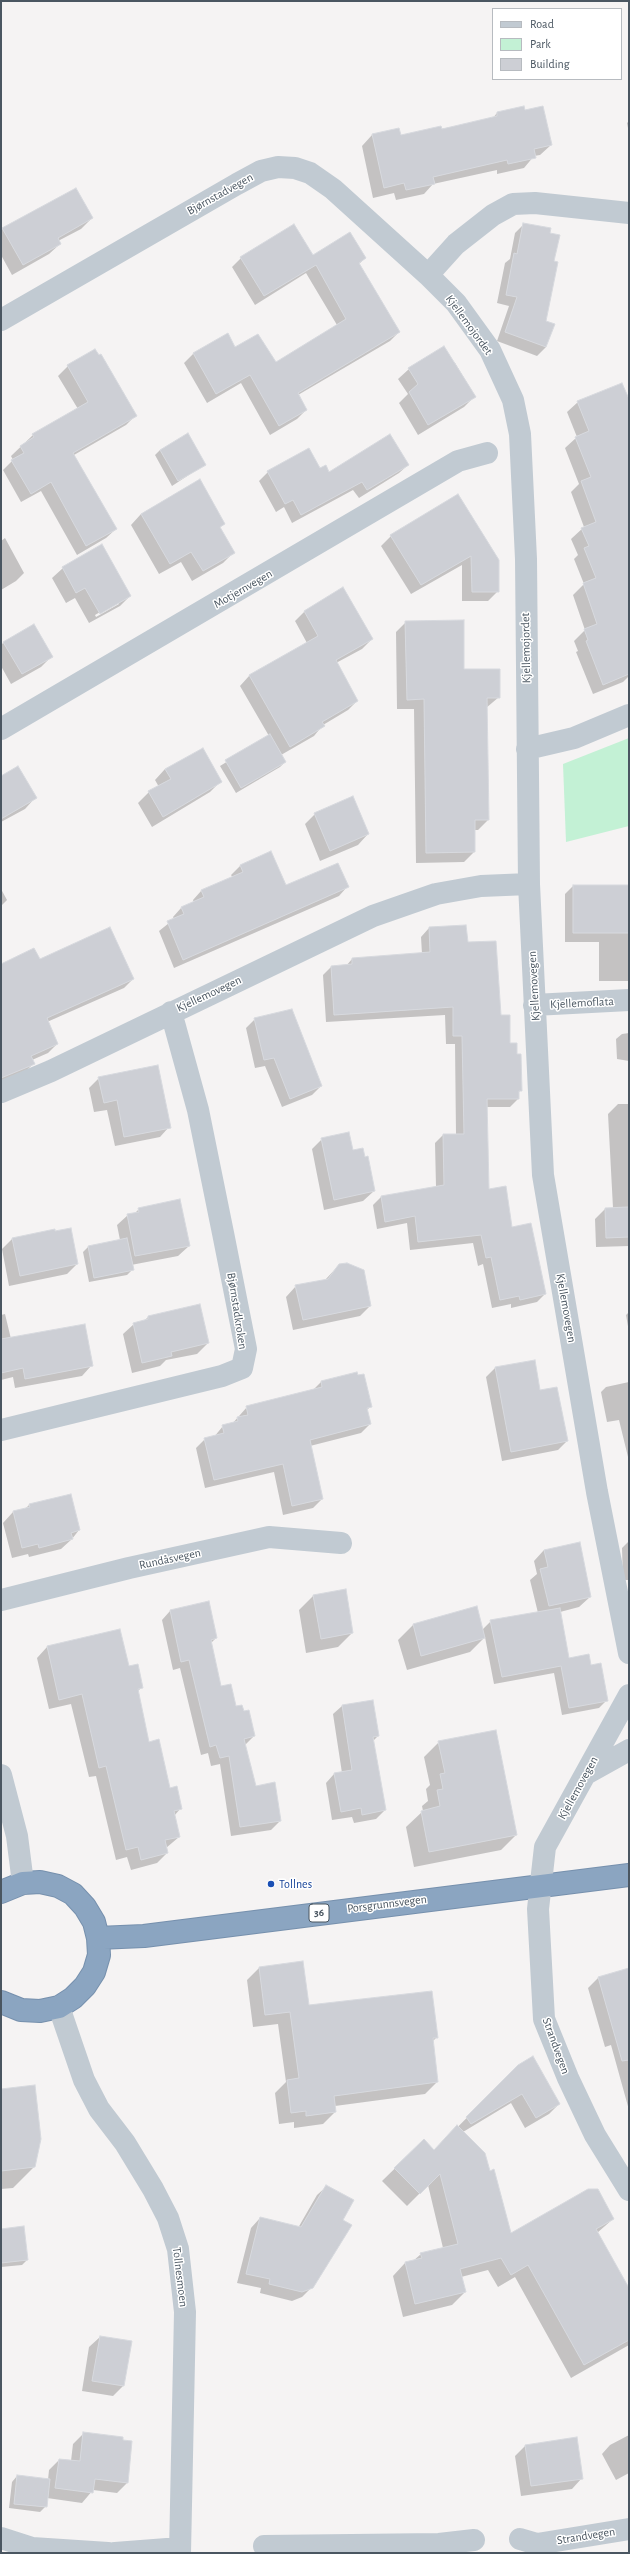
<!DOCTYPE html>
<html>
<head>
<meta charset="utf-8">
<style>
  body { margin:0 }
  #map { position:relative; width:630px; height:2554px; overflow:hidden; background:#f5f3f3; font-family:"Alegreya Sans",sans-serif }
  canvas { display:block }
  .frame { position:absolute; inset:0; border:2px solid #4a5661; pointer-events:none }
  .legend { position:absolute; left:492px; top:8px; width:130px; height:72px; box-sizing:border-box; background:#fff; border:1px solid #b7bbc0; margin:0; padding:5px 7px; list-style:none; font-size:12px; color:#4a5661 }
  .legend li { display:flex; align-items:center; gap:8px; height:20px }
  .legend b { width:20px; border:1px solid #b7bbc0 }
</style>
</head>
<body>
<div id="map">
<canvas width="630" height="2554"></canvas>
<div class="frame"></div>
<ul class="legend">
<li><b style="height:5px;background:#c1cad2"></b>Road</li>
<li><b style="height:11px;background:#c3f1d5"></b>Park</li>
<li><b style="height:11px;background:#cdcfd5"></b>Building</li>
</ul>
</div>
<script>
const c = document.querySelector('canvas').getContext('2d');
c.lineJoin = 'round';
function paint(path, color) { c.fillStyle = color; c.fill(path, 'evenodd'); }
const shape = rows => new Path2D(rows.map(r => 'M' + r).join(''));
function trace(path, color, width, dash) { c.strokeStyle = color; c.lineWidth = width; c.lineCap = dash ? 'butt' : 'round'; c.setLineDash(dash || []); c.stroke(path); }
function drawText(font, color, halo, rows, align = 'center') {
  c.font = font + ' "Alegreya Sans",sans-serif'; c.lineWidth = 3; c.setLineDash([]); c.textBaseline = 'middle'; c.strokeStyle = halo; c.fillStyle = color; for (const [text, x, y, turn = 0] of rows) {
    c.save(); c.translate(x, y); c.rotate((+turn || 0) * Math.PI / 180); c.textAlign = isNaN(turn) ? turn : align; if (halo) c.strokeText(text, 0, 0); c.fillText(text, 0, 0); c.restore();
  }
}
paint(shape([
  [629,738,629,826,566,842,563,764]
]), '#c3f1d5');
paint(shape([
  [525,111,551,145,540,155,534,156,524,168,497,174,497,170,433,184,424,194,396,200,394,193,373,198,362,146,372,135,400,137,492,119,497,113],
  [629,121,629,133,627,123],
  [39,208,92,218,81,229,58,241,60,244,49,254,12,275,1,255,1,230],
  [524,224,553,262,545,322,546,347,537,356,497,341,509,306,497,303,505,263,510,259,515,233],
  [312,256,365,258,358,265,399,332,390,341,298,395,306,410,297,419,270,435,241,383,207,403,184,363,193,354,227,335,235,348,276,363,337,325,306,273,255,305,232,267,241,258],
  [95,351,136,415,126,425,74,455,116,529,106,538,77,555,41,491,21,502,3,470,13,460,11,456,33,435,78,409,58,376,68,366],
  [455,363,475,396,464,407,418,435,399,403,408,394,398,379,409,369],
  [629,401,629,676,623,682,593,694,576,652,578,651,574,641,585,630,573,595,584,584,574,559,578,555,571,539,584,527,571,492,579,484,565,448,577,437,567,412,578,402],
  [309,449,320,470,329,473,408,465,399,473,359,498,353,490,292,523,284,507,276,512,259,481,268,472],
  [160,450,204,465,172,486,155,455],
  [199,480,224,524,219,528,233,553,223,563,192,581,181,562,159,574,131,525,141,514],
  [457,495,498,591,488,601,462,601,462,565,411,594,381,546,391,536],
  [5,538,24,573,16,581,1,590,1,541],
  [63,568,130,596,120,606,89,623,75,598,66,603,52,578],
  [119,601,119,604,96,617,95,615],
  [305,611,372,639,362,649,336,663,357,701,348,710,323,725,314,736,281,755,285,762,280,767,236,793,220,766,269,736,240,686,249,676,307,643,295,621],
  [406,622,499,697,486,708,488,820,478,830,474,830,474,852,464,862,416,863,414,709,397,709,396,632],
  [3,643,52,656,41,667,11,684,1,666,1,645],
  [165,769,221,781,210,792,152,827,138,803,149,792,159,787,155,780],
  [1,777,35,798,25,809,1,822],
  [315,814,368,834,358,845,320,861,305,824],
  [271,852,286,887,347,887,339,896,174,968,159,931,174,919,173,917,181,908,194,903,193,900,201,891,233,878,231,875,240,866],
  [573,886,629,886,629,981,599,981,599,942,565,942,565,894],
  [1,889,7,900,1,906],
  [465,926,467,943,500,1016,509,1044,516,1055,521,1090,518,1093,518,1099,510,1107,486,1107,488,1190,512,1228,545,1294,537,1302,511,1308,511,1304,492,1308,483,1264,478,1266,473,1243,410,1250,407,1223,377,1229,373,1205,381,1197,436,1187,435,1143,443,1135,456,1135,455,1044,446,1044,445,1015,326,1022,323,975,331,967,346,966,352,959,422,954,421,937,429,928],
  [39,960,133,979,124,988,47,1022,57,1044,48,1053,32,1060,33,1064,24,1073,1,1083,1,965],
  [255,1019,321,1086,312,1095,282,1107,265,1066,255,1068,246,1028],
  [629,1033,629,1061,617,1059,616,1039,622,1034],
  [99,1078,169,1127,160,1137,115,1146,107,1110,94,1112,89,1088],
  [618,1104,629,1104,629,1246,596,1247,595,1219,605,1209,613,1208,608,1114],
  [322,1139,364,1158,374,1191,363,1201,324,1210,312,1149],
  [139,1209,189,1246,178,1256,131,1265,132,1270,127,1275,89,1282,83,1252,88,1247,120,1240,117,1225,128,1215,134,1214],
  [54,1230,77,1264,67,1274,9,1286,2,1249,12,1239],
  [339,1265,370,1306,360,1316,293,1330,286,1297,296,1286,325,1280],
  [629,1312,629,1332,626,1315],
  [5,1314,11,1339,91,1366,82,1376,15,1388,13,1377,1,1380,1,1315],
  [148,1317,208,1343,197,1354,166,1360,160,1366,132,1373,123,1334,134,1324,144,1321],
  [495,1368,540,1391,567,1441,558,1450,502,1461,486,1377],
  [321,1382,371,1406,366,1411,370,1424,361,1433,310,1446,322,1499,313,1508,283,1515,274,1472,205,1488,196,1448,205,1439,214,1437,223,1426,232,1424,247,1407,313,1390],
  [629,1382,629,1461,619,1420,607,1422,601,1392,606,1387],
  [70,1495,79,1530,72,1539,61,1549,29,1557,28,1554,12,1558,3,1523,13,1512,25,1509,29,1505],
  [629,1541,629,1580,623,1580,622,1548],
  [544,1550,590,1597,579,1607,560,1612,568,1660,590,1666,607,1700,599,1708,562,1715,554,1673,494,1684,485,1637,470,1652,407,1670,398,1640,413,1625,476,1607,482,1630,491,1621,538,1613,530,1580,537,1574,534,1561],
  [313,1596,352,1633,338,1647,306,1653,299,1610],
  [170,1611,216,1638,210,1644,221,1687,254,1736,245,1745,255,1787,280,1821,271,1830,231,1836,220,1764,211,1766,208,1753,201,1755,180,1668,173,1670,162,1620],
  [47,1647,129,1667,142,1687,137,1692,149,1743,169,1789,181,1808,174,1816,179,1837,166,1848,167,1853,157,1863,131,1870,127,1857,116,1860,96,1776,89,1777,71,1704,49,1709,37,1658],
  [342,1706,378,1736,373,1741,385,1810,376,1819,354,1823,352,1817,332,1820,326,1783,334,1774,342,1773,333,1714],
  [439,1742,516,1835,501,1850,414,1867,406,1827,423,1811,422,1806,428,1801,426,1789,430,1785,424,1757],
  [260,1967,308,2006,437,2037,432,2042,437,2082,425,2094,335,2106,335,2112,323,2124,294,2128,294,2122,279,2124,275,2093,286,2082,278,2024,253,2027,247,1980],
  [629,1969,629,2110,611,2045,605,2047,588,1988,598,1978],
  [519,2065,559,2104,549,2114,525,2128,511,2103,463,2132,510,2234,613,2219,597,2233,629,2290,629,2345,571,2378,515,2277,498,2287,488,2270,461,2277,465,2292,452,2305,403,2317,393,2276,405,2263,413,2261,421,2254,443,2248,428,2185,407,2206,382,2181,424,2140,434,2151],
  [1,2090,34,2167,13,2188,1,2189],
  [327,2186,341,2220,312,2287,302,2297,292,2301,260,2293,261,2288,237,2283,251,2228,260,2218,298,2228,317,2195],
  [1,2230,27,2260,22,2265,1,2267],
  [100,2337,123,2386,113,2396,82,2391,89,2347],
  [84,2433,131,2442,127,2483,117,2493,93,2490,82,2503,47,2498,46,2506,40,2512,9,2508,12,2482,17,2476,48,2480,49,2470,59,2460,71,2461,73,2444],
  [629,2435,629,2473,616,2480,602,2454,610,2445],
  [525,2446,582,2478,572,2489,521,2496,515,2456]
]), '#0003');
const building = shape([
  [524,106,525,110,543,106,552,145,534,149,536,158,508,164,507,160,433,177,435,184,406,190,404,183,384,188,372,134,399,128,401,135,441,126,442,129,497,116,497,112,524,106],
  [76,188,93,218,58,238,61,244,23,265,2,228,76,188],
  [523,223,551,228,550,233,560,235,554,261,558,262,546,321,555,324,546,347,505,332,517,297,506,295,514,253,517,254,523,223],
  [294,224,313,255,350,232,366,258,359,263,400,332,298,393,307,410,279,426,250,375,216,394,193,353,228,333,235,347,258,334,276,362,346,319,316,265,264,296,240,257,294,224],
  [444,346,476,397,428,425,409,392,418,384,408,368,444,346],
  [95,349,99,355,101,354,137,416,73,453,117,529,86,546,51,482,31,494,11,460,24,453,20,446,34,437,32,434,88,402,67,365,95,349],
  [622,383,629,399,629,674,603,685,586,641,588,640,584,629,597,624,583,583,596,578,584,548,589,546,581,528,596,522,581,481,591,477,575,437,589,431,577,401,622,383],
  [188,433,206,465,178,481,160,450,188,433],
  [390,434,409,465,367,490,362,482,301,515,293,500,285,504,267,471,309,448,320,468,326,465,329,472,390,434],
  [200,479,225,524,220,527,235,553,203,571,191,552,170,564,141,514,200,479],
  [458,494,499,560,499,592,472,592,471,556,421,585,390,535,458,494],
  [102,544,131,596,100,614,85,588,76,593,62,567,102,544],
  [343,587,373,639,336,660,358,701,322,722,325,726,290,747,249,675,318,636,304,611,343,587],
  [464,620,464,669,500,669,500,698,487,698,489,820,475,820,475,852,426,853,424,699,407,700,405,621,464,620],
  [34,624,53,657,22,674,3,642,34,624],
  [270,734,286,762,241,788,225,760,270,734],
  [203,748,222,782,163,817,148,791,171,779,165,769,203,748],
  [18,766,37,798,1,819,1,776,18,766],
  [353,796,369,834,330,851,314,813,353,796],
  [271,851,286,885,338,863,349,887,183,960,167,921,184,914,181,907,204,897,201,890,243,872,240,865,271,851],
  [573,885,629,885,629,933,573,933,573,885],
  [466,925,468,942,496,941,501,1015,510,1015,510,1043,517,1043,517,1054,521,1054,522,1091,519,1091,519,1099,487,1099,489,1189,506,1186,512,1227,531,1223,546,1294,520,1300,519,1296,500,1300,491,1257,486,1258,481,1235,418,1242,415,1216,385,1222,381,1196,444,1185,443,1134,464,1134,462,1036,453,1036,453,1007,334,1015,331,966,352,964,352,958,430,952,429,927,466,925],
  [110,927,134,979,47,1018,58,1044,31,1056,35,1064,1,1078,1,964,34,948,40,959,110,927],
  [292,1009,322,1086,290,1099,274,1058,264,1060,254,1018,292,1009],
  [158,1065,171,1128,124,1137,117,1100,104,1103,98,1077,158,1065],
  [349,1132,353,1150,363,1148,365,1157,368,1156,375,1191,334,1200,321,1138,349,1132],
  [180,1199,190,1246,135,1256,127,1214,139,1212,138,1208,180,1199],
  [629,1207,629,1237,606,1238,605,1208,629,1207],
  [71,1228,78,1264,20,1276,12,1238,55,1229,55,1231,71,1228],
  [127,1238,134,1270,94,1278,88,1246,127,1238],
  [347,1263,364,1270,371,1306,303,1320,295,1285,328,1279,339,1264,347,1263],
  [200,1304,209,1343,171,1352,172,1356,142,1363,133,1323,148,1319,148,1316,200,1304],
  [85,1324,93,1366,25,1379,23,1368,1,1373,1,1339,85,1324],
  [535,1360,540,1390,557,1387,568,1441,511,1452,495,1367,535,1360],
  [357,1372,358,1375,364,1374,372,1407,367,1408,371,1424,310,1440,323,1499,292,1506,283,1464,214,1480,204,1438,224,1433,222,1425,238,1421,237,1417,248,1415,246,1406,322,1387,321,1381,357,1372],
  [71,1494,80,1530,71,1533,73,1539,39,1548,38,1544,22,1548,13,1511,30,1507,29,1504,71,1494],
  [580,1542,591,1597,549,1606,540,1569,548,1567,544,1550,580,1542],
  [346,1589,353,1633,321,1639,313,1595,346,1589],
  [209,1601,217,1638,211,1640,221,1686,231,1684,236,1706,242,1705,244,1711,249,1710,255,1736,244,1739,256,1786,275,1782,281,1821,240,1827,229,1756,220,1758,216,1745,210,1747,189,1660,181,1662,170,1610,209,1601],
  [477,1606,485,1638,421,1656,413,1624,477,1606],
  [560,1608,569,1658,589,1654,591,1665,601,1663,608,1701,569,1708,561,1666,502,1677,490,1620,560,1608],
  [120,1629,129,1666,138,1664,143,1688,138,1689,149,1742,159,1739,170,1788,177,1786,182,1809,174,1811,180,1837,165,1840,168,1853,141,1860,138,1847,126,1850,106,1766,99,1768,82,1694,59,1700,47,1646,120,1629],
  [373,1700,379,1736,373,1737,386,1810,362,1815,361,1808,341,1812,334,1773,352,1770,342,1705,373,1700],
  [496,1730,517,1835,429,1852,421,1811,440,1806,437,1790,443,1789,440,1774,445,1773,438,1741,496,1730],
  [303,1961,309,2005,432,1991,438,2038,433,2038,438,2082,334,2096,336,2112,306,2116,306,2111,291,2113,287,2080,299,2078,290,2012,265,2015,259,1967,303,1961],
  [629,1968,629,2060,622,2061,598,1977,629,1968],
  [533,2056,560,2104,536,2118,522,2094,471,2124,466,2117,518,2065,533,2056],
  [35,2085,41,2139,35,2167,1,2171,1,2089,35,2085],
  [457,2125,485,2153,490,2171,494,2169,511,2233,588,2189,598,2189,614,2219,596,2229,629,2288,629,2340,584,2365,528,2265,511,2275,501,2258,460,2269,466,2292,415,2304,405,2262,422,2258,420,2253,458,2244,440,2174,420,2194,394,2168,424,2139,434,2150,457,2125],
  [326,2185,354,2200,343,2220,352,2225,313,2288,302,2292,269,2284,270,2279,246,2274,260,2217,301,2227,326,2185],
  [24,2226,28,2260,1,2263,1,2229,24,2226],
  [100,2336,132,2341,124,2386,92,2381,100,2336],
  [83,2432,123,2437,123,2440,132,2441,128,2483,95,2479,93,2493,55,2488,59,2459,80,2461,83,2432],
  [577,2437,583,2479,531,2486,525,2445,577,2437],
  [17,2475,50,2479,47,2507,14,2504,17,2475]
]);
paint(building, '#cdcfd5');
trace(building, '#d7d9de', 1);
const highway = shape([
  [1,1892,23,1883,40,1882,58,1886,73,1894,85,1907,94,1922,98,1938,99,1955,94,1972,85,1986,73,1998,59,2007,40,2011,21,2010,1,2002],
  [98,1938,144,1936,629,1875]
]);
trace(highway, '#7690ad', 24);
trace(shape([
  [1,320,237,184,261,171,278,167,295,168,310,173,333,189,428,275],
  [1,729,458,461,487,453],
  [527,749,574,738,629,715],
  [529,884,526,559,520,434,513,400,490,350,456,303,428,275,456,244,493,215,513,204,535,203,629,213],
  [534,1005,629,1000],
  [1,1092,51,1071,373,916,436,894,481,886,529,884,543,1175,597,1492,629,1653],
  [1,1430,222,1376,242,1368,246,1349,223,1233,198,1110,171,1012],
  [1,1600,129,1568,269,1537,341,1543],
  [629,1695,545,1847,538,1909,544,2019,568,2078,595,2135,629,2190],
  [586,1774,629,1750],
  [1,1775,17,1836,23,1883],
  [59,2007,84,2080,99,2109,125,2143,153,2189,168,2218,178,2249,185,2312,180,2553],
  [1,2538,32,2548,108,2553],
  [520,2539,537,2544,629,2529],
  [264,2546,439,2544,474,2540],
  [115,2553,180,2548]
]), '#c1cad2', 22);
trace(highway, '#8ba5c1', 22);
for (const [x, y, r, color] of [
  [271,1884,4,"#1a4fb4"]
]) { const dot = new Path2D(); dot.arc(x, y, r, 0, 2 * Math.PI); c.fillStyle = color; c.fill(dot); trace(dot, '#fff', 1.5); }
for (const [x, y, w] of [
  [319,1913,20]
]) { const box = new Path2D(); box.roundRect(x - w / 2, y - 9, w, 18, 3); c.fillStyle = '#fff'; c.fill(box); trace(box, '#4a5661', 1); }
drawText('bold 11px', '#4a5661', null, [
  ["36",319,1913]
]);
drawText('12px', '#4a5661', '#fff', [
  ["Bjørnstadvegen",220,194,-29],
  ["Kjellemojordet",469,325,54],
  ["Motjernvegen",243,589,-30],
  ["Kjellemojordet",526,648,-91],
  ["Kjellemovegen",534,986,-93],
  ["Kjellemovegen",209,994,-25],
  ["Kjellemoflata",582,1003,-3],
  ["Kjellemovegen",566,1308,80],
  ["Bjørnstadkroken",237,1311,81],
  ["Rundåsvegen",170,1559,-12],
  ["Kjellemovegen",578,1788,-61],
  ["Porsgrunnsvegen",387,1904,-7],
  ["Strandvegen",556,2046,70],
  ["Tollnesmoen",180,2277,83],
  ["Strandvegen",586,2536,-9]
]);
drawText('12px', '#164399', '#fff', [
  ["Tollnes",279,1884]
], 'left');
</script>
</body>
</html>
